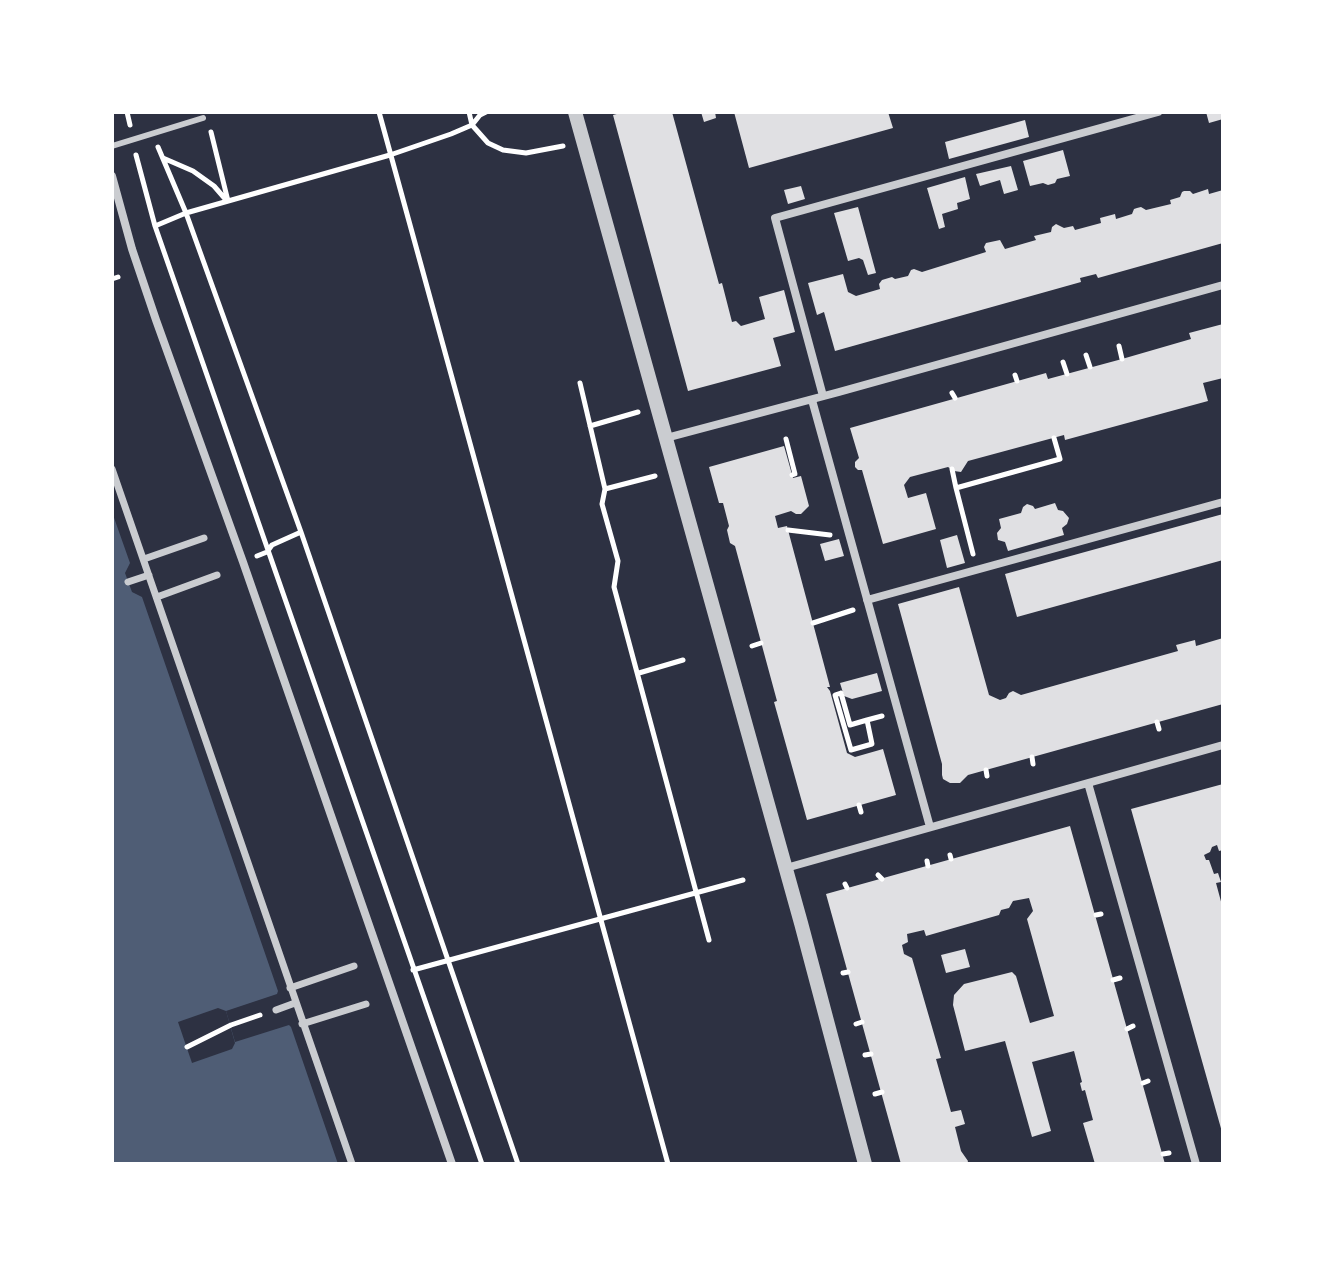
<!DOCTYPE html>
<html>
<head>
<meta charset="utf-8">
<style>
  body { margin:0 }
  #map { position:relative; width:1335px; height:1276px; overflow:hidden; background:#2d3142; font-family:Inter,sans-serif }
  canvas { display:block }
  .frame { position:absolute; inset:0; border:114px solid #fff; pointer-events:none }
</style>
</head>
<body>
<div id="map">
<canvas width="1335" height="1276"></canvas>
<div class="frame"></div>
</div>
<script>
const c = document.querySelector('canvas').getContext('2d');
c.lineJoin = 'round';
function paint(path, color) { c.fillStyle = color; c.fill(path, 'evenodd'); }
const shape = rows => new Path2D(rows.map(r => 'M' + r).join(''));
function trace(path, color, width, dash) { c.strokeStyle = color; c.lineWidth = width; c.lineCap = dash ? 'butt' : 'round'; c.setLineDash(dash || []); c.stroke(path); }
paint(shape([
  [112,512,130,563,125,573,132,592,142,597,278,991,277,994,226,1011,235,1042,289,1025,291,1027,338,1164,112,1164]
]), '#4f5d75');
paint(shape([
  [218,1008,226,1011,235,1043,232,1049,192,1063,178,1022]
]), '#2d3142');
paint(shape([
  [624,112,672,112,719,284,722,283,732,322,736,321,741,326,765,319,759,297,784,290,795,332,773,338,781,366,688,391,613,115],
  [701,112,715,112,716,118,704,122],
  [734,112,888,112,893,128,749,168],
  [1206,112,1223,112,1223,119,1209,123],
  [1025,120,1029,137,949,159,945,142],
  [1063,150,1070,176,1057,179,1055,183,1048,185,1043,183,1030,186,1023,161],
  [1011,166,1018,190,1004,194,1000,180,980,186,976,174],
  [965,177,970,199,957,203,958,209,942,214,945,227,939,229,927,188],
  [801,186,805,199,788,204,784,190],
  [1208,189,1209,194,1223,190,1223,243,1098,278,1096,274,1080,278,1081,282,835,351,824,312,817,315,808,283,843,274,848,292,856,296,880,289,879,284,882,280,892,277,895,279,908,276,911,270,914,269,922,272,986,252,984,247,986,243,1000,240,1005,249,1036,240,1034,236,1051,232,1052,227,1056,224,1064,228,1073,226,1075,230,1101,223,1100,218,1115,214,1116,219,1132,214,1134,209,1137,208,1141,207,1146,210,1171,204,1170,200,1180,197,1182,192,1184,191,1190,191,1193,194],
  [858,207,876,273,868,275,863,260,859,258,848,261,834,213],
  [1223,324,1223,378,1203,383,1208,401,1065,440,1064,435,968,461,961,472,954,471,948,467,910,477,904,485,908,498,926,493,936,529,883,544,862,470,858,470,855,467,855,462,859,458,850,428,1046,373,1048,379,1122,359,1191,339,1189,333],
  [784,446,793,478,801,476,809,506,801,514,796,514,791,511,775,516,778,528,787,526,788,530,830,687,827,687,830,691,847,753,855,757,883,749,896,795,807,820,774,702,777,701,745,583,735,546,730,543,727,530,729,526,723,503,719,503,709,467],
  [1055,503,1058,510,1063,511,1069,518,1067,524,1062,528,1064,535,1008,551,1005,542,998,540,997,533,1001,528,999,519,1021,513,1023,507,1027,504,1033,506,1035,509],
  [1223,514,1223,560,1017,617,1005,574],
  [957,535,965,563,947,568,940,540],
  [839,539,844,556,825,561,820,544],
  [959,587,989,695,1000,700,1006,698,1009,693,1013,691,1021,695,1178,651,1176,645,1195,640,1196,646,1223,638,1223,704,968,775,960,783,950,783,943,779,942,775,942,764,898,604],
  [877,673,882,691,852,699,844,696,840,683],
  [1223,784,1223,850,1219,851,1217,845,1212,847,1210,852,1204,855,1206,860,1209,860,1214,874,1218,873,1221,882,1216,883,1223,909,1222,1132,1131,809],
  [1070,826,1165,1164,1103,1164,1103,1162,1095,1164,1083,1123,1093,1120,1085,1090,1082,1091,1080,1083,1082,1082,1074,1051,1032,1062,1051,1131,1032,1137,1005,1041,965,1051,953,1005,954,995,964,984,1012,972,1016,976,1030,1023,1054,1016,1027,919,1033,911,1029,898,1013,901,1009,908,1001,910,999,915,926,936,924,930,907,934,908,942,902,945,904,954,912,958,941,1058,936,1059,951,1112,961,1110,965,1124,955,1127,961,1151,968,1161,967,1164,901,1164,826,894],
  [965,949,970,967,946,973,941,955]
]), '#e0e0e3');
trace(shape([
  [127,112,130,125],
  [379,112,668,1164],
  [469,112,472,125,488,143,503,150,526,153,563,146],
  [211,132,228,201],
  [158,147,186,213,301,532,518,1164],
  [136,155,155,226,482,1164],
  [163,158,193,171,214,186,227,201],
  [155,226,186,213,390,155,451,134,472,125,480,115,486,112],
  [112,279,118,277],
  [1119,346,1122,359],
  [1086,355,1090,367],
  [1063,362,1067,374],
  [1015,375,1017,381],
  [580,383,605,489,602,504,618,561,614,587,709,940],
  [952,393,955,398],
  [590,426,638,412],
  [786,439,795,474,792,475],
  [952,469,956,488],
  [605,489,655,476],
  [788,530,830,535],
  [973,554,956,488,1060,459,1054,438],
  [257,556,267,552,272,545,301,532],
  [813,623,853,610],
  [752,646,761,643],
  [639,673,683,660],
  [867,720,850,725,841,693,835,695,851,750,872,744,867,720,882,716],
  [1157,722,1159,729],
  [1032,757,1033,764],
  [986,770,987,776],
  [859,805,861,812],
  [950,855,951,859],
  [927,861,928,866],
  [878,875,882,879],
  [845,884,847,888],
  [1096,915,1101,914],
  [413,970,743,880],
  [843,973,848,972],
  [1113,980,1120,978],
  [856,1024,862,1022],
  [1127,1029,1133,1026],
  [187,1047,231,1025,260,1015],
  [865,1055,871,1054],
  [1143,1083,1148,1081],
  [875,1094,882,1092],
  [1163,1154,1169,1153]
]), '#fff', 5);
trace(shape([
  [112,146,203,118]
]), '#caccd0', 6);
trace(shape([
  [112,469,352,1164],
  [144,559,204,538],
  [128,582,149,575],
  [157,597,217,575],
  [290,988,354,966],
  [276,1010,295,1003],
  [302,1024,366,1004]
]), '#caccd0', 7);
trace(shape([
  [112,176,132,249,156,320,243,562,452,1164],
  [823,396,775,218,1158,112],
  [812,400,930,827],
  [666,438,839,392,1223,285],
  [867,600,1223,502],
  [1088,783,1196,1164],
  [786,868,1223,745]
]), '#caccd0', 8);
trace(shape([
  [575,112,801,923,865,1164]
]), '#caccd0', 14);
</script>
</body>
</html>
